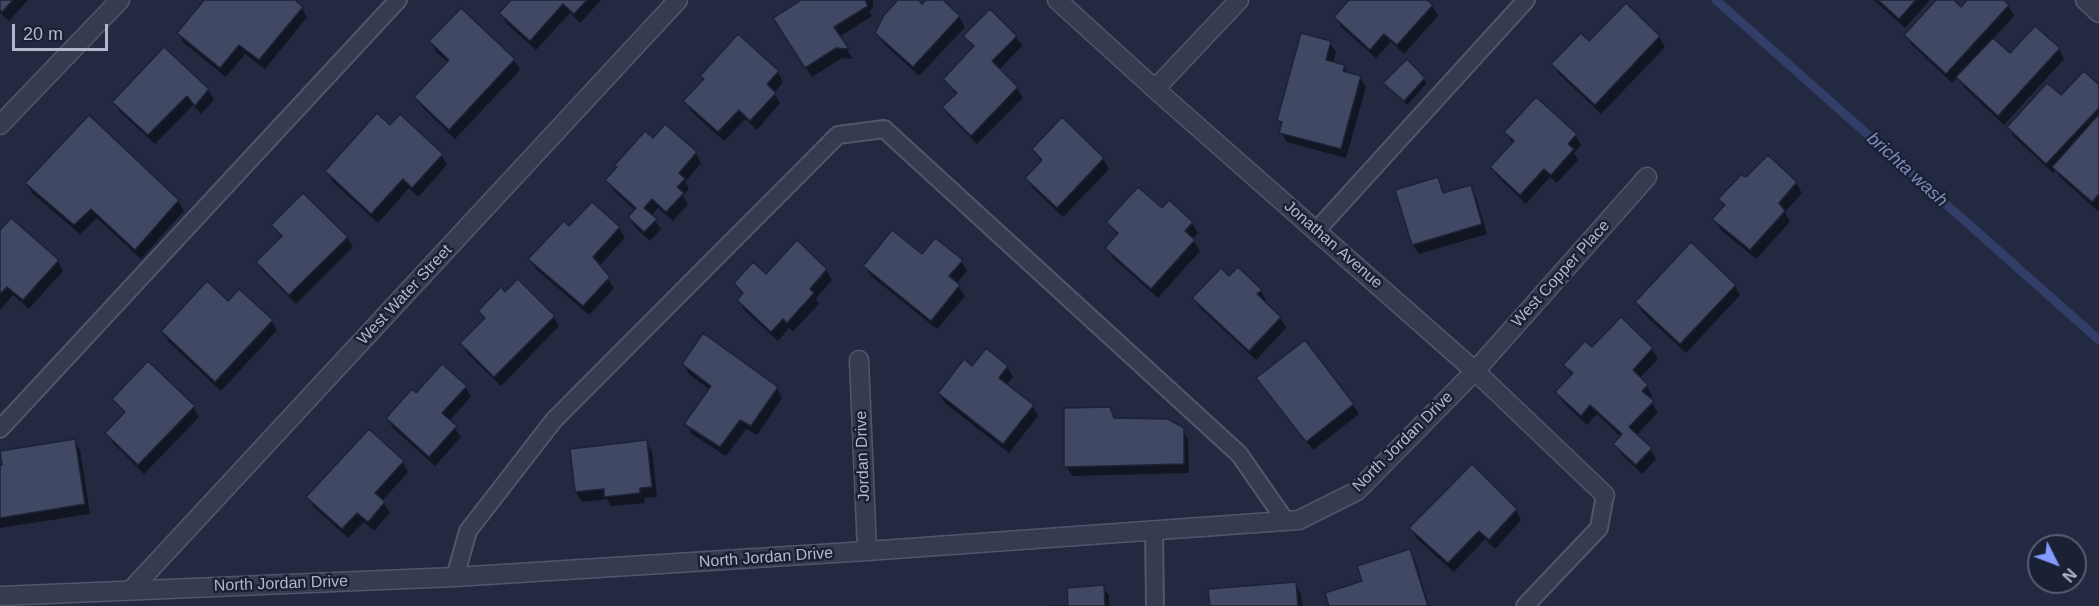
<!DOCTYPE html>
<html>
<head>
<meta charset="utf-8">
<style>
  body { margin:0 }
  #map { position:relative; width:2099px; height:606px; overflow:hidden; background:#222941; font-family:Arial,sans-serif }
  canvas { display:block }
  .north { position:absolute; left:2027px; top:534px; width:60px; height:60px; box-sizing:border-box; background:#1b2135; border:2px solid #575d71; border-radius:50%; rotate:132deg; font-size:16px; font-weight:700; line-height:24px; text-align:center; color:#b2b7cb }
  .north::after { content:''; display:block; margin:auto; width:21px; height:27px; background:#839bff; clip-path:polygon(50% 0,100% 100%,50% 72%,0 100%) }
  .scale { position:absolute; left:12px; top:24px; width:96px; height:27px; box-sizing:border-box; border:3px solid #b2b7cb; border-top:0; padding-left:8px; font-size:18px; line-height:21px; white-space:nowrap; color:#b2b7cb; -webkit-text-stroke:4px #1b2135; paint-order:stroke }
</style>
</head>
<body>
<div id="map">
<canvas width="2099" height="606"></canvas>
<div class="north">N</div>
<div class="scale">20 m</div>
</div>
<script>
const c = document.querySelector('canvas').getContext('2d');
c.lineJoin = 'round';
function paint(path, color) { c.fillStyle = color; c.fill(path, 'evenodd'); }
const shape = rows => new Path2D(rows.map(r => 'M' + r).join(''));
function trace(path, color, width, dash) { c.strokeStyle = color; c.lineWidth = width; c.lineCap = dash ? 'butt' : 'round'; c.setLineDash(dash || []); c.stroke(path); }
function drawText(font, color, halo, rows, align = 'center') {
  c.font = font + ' Arial,sans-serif'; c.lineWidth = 5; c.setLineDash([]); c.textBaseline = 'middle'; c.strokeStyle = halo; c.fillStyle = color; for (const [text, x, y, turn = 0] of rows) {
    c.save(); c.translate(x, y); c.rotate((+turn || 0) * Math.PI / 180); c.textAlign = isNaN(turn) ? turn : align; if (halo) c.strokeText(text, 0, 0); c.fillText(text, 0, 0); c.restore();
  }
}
paint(shape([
  [0,0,28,0,9,21,0,13],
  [206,0,292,0,302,8,307,17,265,69,245,54,226,77,184,43,178,33],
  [513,0,601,0,580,23,570,13,536,50,506,23,501,13],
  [803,0,873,0,873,8,869,11,872,16,839,37,853,59,842,58,812,77,781,28],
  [900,0,916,0,923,6,929,0,941,0,959,17,965,27,919,76,883,43,877,33],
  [1351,0,1425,0,1432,6,1438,16,1404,54,1391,42,1376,58,1341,27,1336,17],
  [1874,0,1930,0,1905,28],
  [1939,0,1952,0,1961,9,1970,0,2001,0,2008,6,2014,16,1993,39,2010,55,2059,49,2064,59,2004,125,1964,87,1958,77,1952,83,1912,45,1906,36],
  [1626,5,1659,37,1665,47,1601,114,1559,74,1553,64,1589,43],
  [965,36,1016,37,1022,46,999,70,1017,88,1023,98,977,144,950,117,944,108,956,95,944,79,974,49],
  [431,42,514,60,520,70,455,139,422,107,416,98,449,63,436,52],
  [1330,43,1336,52,1333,63,1344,66,1349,74,1360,77,1366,87,1346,158,1287,142,1281,133,1282,127,1279,120],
  [778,72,783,82,774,93,780,103,757,130,745,119,724,141,691,111,685,101,704,81,702,76],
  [1424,79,1426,84,1407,105,1385,83],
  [2099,87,2099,210,2098,211,2060,177,2056,170,2053,173,2014,137,2009,127,2061,97],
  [208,90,214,100,201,114,193,105,155,144,120,112,114,103],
  [1062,119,1103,159,1109,169,1063,217,1033,188,1027,179,1042,162,1033,149],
  [390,127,441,155,447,165,418,197,409,188,378,223,332,181,327,171],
  [1506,133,1575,135,1581,145,1574,153,1578,160,1557,183,1550,177,1526,204,1498,177,1492,168,1513,144],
  [653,140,696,153,701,163,685,182,689,189,683,196,688,204,673,221,658,208,651,216,661,229,650,241,635,227,630,218,636,211,613,190,607,180,617,169,615,166],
  [1768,157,1796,183,1802,193,1785,212,1790,222,1756,259,1720,229,1714,219,1725,207,1720,199,1746,179],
  [1438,179,1445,194,1470,187,1476,197,1487,234,1419,254,1413,244],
  [27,183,178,201,184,211,141,259,97,218,80,234,32,193],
  [1169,202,1192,223,1198,233,1192,239,1200,251,1158,298,1113,258,1107,248,1118,236,1108,222,1162,210],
  [592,204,619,228,625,238,599,266,614,288,589,315,536,269,530,259,569,228],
  [273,226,347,237,353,247,296,304,264,272,258,263,282,239],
  [0,233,58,261,63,271,29,309,13,295,0,310],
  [922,256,961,261,967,271,956,284,965,296,937,329,871,276,865,267],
  [826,270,832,280,816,298,819,304,793,331,789,328,778,341,744,310,739,300,743,295,736,284,766,276],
  [1229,278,1260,290,1266,300,1264,303,1280,318,1286,328,1256,360,1200,308,1194,298],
  [1735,286,1740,295,1686,353,1642,312,1637,302],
  [505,294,554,317,559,326,501,386,467,353,462,343,485,320,480,311],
  [228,303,271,320,277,330,221,391,168,341,163,332],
  [1652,349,1658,359,1639,379,1647,386,1652,396,1649,399,1658,412,1636,436,1650,449,1656,459,1642,474,1621,454,1615,444,1621,437,1597,414,1587,425,1563,402,1557,392,1572,376,1565,365,1593,350],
  [683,364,777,388,782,398,757,435,746,429,726,456,692,434,686,424,710,390,689,374],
  [1007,367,1013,377,1006,385,1033,406,1038,416,1009,453,945,403,939,393,972,368],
  [465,387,471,397,449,421,461,437,435,466,393,428,387,418,417,395],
  [1264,388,1353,405,1359,414,1313,450],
  [113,399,193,407,199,417,144,474,113,443,107,433,125,414],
  [1109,409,1115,420,1182,429,1188,439,1189,473,1072,476,1066,466],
  [74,440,80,450,90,514,0,528,0,466],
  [646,442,652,452,657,497,644,498,645,503,611,506,607,499,582,502,576,492],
  [403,462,408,472,382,501,390,513,374,531,364,522,348,538,314,507,308,497],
  [1516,510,1521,520,1495,549,1485,539,1454,572,1416,538,1411,528],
  [1410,551,1415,560,1429,606,1330,606],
  [1295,584,1301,594,1302,606,1211,606],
  [1103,587,1109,596,1109,606,1070,606]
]), '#0007');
trace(shape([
  [1716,0,2099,340]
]), '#323e68', 9);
const building = shape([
  [0,0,13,0,2,12,0,10,0,0],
  [204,0,295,0,303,7,259,60,239,45,220,68,177,33,204,0],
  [511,0,587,0,574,14,563,4,530,41,499,13,511,0],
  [801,0,865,0,868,6,834,27,849,49,836,48,805,68,773,18,801,0],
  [898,0,918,0,922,4,926,0,943,0,960,16,913,67,875,33,884,15,898,0],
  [1349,0,1427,0,1433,5,1397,45,1384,34,1370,50,1334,17,1349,0],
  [1878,0,1916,0,1899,19,1878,0],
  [1936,0,1954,0,1961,7,1967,0,2004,0,2009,5,1946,74,1904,35,1936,0],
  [1626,3,1660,36,1595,105,1551,64,1581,33,1589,41,1626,3],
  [461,8,515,59,449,130,414,97,449,60,429,41,461,8],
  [990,9,1017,36,992,61,1018,87,971,136,942,107,957,93,943,79,974,46,963,36,990,9],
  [2035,26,2060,48,1998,116,1956,77,1993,38,2010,53,2035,26],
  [1301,33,1331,41,1326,60,1345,65,1343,71,1361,76,1341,149,1279,133,1282,122,1277,120,1301,33],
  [738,34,779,71,767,84,776,93,750,121,739,110,718,132,683,101,704,79,700,76,738,34],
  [164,47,209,89,195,106,187,96,148,135,112,102,164,47],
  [1407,59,1425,78,1404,101,1383,83,1407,59],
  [2084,71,2099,85,2099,108,2046,164,2007,127,2047,83,2061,95,2084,71],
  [1536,97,1577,134,1568,144,1574,149,1551,175,1544,169,1520,195,1490,167,1514,141,1504,132,1536,97],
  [377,113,390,125,400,114,443,154,412,188,403,179,371,214,325,171,377,113],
  [2099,114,2099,194,2092,202,2052,167,2099,114],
  [89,115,179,200,135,250,91,209,74,225,25,183,89,115],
  [1062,117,1104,158,1057,208,1025,178,1042,160,1032,149,1062,117],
  [665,124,697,152,679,173,685,179,677,187,684,193,666,212,652,199,644,208,657,219,644,232,628,217,636,208,605,180,617,167,614,166,645,131,653,138,665,124],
  [1768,155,1797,182,1779,203,1785,211,1750,250,1712,219,1725,205,1718,199,1741,175,1746,177,1768,155],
  [1438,177,1443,193,1471,185,1482,224,1412,245,1395,190,1438,177],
  [1138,187,1162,208,1169,200,1193,222,1185,231,1195,240,1151,289,1105,248,1118,233,1106,222,1138,187],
  [303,193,348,237,289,295,256,262,282,236,271,225,303,193],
  [592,202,620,227,593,257,610,277,583,306,528,259,564,221,569,226,592,202],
  [11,218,59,260,23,300,7,287,0,294,0,230,11,218],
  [892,230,922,254,935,238,963,260,949,276,960,285,931,321,863,266,892,230],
  [797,240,827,269,810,289,814,293,787,323,783,319,771,332,737,300,743,293,734,283,753,262,766,274,797,240],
  [1691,242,1736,285,1680,344,1635,302,1691,242],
  [1238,267,1262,290,1257,294,1281,317,1249,351,1192,298,1221,268,1229,276,1238,267],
  [518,279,555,316,494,377,460,343,485,318,478,311,501,287,505,292,518,279],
  [207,281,228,301,239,289,273,320,215,382,161,331,207,281],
  [1621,317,1653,348,1633,370,1648,385,1642,391,1654,401,1629,427,1652,448,1636,465,1613,444,1622,434,1590,405,1581,416,1555,392,1573,373,1563,365,1585,341,1592,347,1621,317],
  [703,333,778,387,751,426,740,420,720,447,684,424,711,386,682,364,703,333],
  [1305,340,1354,404,1306,442,1256,378,1305,340],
  [986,348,1008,366,999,378,1034,405,1003,444,938,393,964,359,972,366,986,348],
  [148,361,195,406,138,465,105,433,125,412,112,399,148,361],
  [442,364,467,386,442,413,457,426,429,457,386,418,412,389,416,393,442,364],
  [1110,407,1114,418,1168,419,1184,428,1184,464,1064,467,1064,408,1110,407],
  [369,429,404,461,375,493,385,502,368,522,357,513,342,529,306,497,369,429],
  [75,439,85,504,0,518,0,465,2,465,0,451,75,439],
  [647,440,652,487,640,488,640,493,604,497,604,489,575,492,570,449,647,440],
  [1472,464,1517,509,1489,540,1479,531,1448,563,1409,528,1472,464],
  [1410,549,1428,606,1329,606,1325,593,1362,581,1357,566,1410,549],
  [1296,582,1298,606,1210,606,1208,589,1296,582],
  [1104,585,1105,606,1050,606,1068,605,1067,588,1104,585]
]);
paint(building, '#404863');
trace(building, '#1d2337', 1.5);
const service = shape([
  [1316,231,1526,0],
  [0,429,398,0],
  [1154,531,1155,606],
  [455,577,468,531,554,420,838,135,884,129,1239,454,1285,520],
  [1525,606,1599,528,1605,495]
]);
const minor = shape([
  [1057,0,1155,89,1475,371,1605,495],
  [2085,0,2099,13],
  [1155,89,1239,0],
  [0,125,120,0],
  [859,360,867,551],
  [132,589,678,0],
  [0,596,455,577,867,551,1299,520,1357,491,1475,371,1647,177]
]);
trace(service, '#51576b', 20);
trace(minor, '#51576b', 21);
trace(service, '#363c50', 16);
trace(minor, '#363c50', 18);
drawText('16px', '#b2b7cb', '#1b2135', [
  ["Jonathan Avenue",1333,245,41],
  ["West Copper Place",1561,274,-48],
  ["West Water Street",405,295,-47],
  ["North Jordan Drive",1403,442,-45],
  ["Jordan Drive",863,456,-92],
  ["North Jordan Drive",766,558,-4],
  ["North Jordan Drive",281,584,-2]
]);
drawText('italic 18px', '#7f8cba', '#1b2135', [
  ["brichta wash",1907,170,42]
]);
</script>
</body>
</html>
